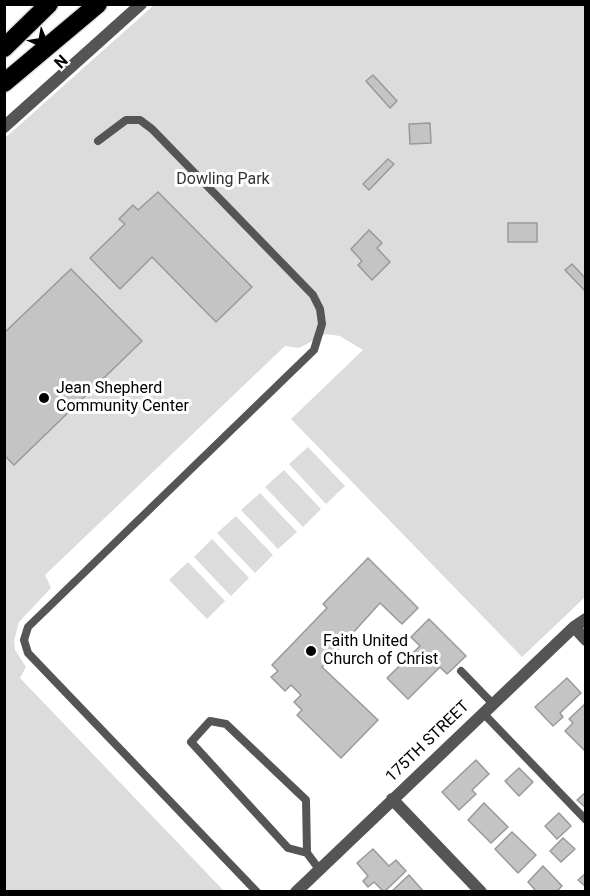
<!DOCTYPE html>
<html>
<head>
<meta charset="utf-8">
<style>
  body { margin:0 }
  #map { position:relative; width:590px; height:896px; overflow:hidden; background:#fff; font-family:Roboto,sans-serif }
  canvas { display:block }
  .frame { position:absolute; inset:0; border:6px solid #000; pointer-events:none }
  .north { position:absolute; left:18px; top:18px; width:60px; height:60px; -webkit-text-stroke:4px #fff; paint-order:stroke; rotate:136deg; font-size:16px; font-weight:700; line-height:24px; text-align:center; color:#000 }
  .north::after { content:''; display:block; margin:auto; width:21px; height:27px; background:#000; clip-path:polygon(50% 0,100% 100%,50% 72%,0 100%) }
</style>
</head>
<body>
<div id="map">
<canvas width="590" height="896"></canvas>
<div class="frame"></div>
<div class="north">N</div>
</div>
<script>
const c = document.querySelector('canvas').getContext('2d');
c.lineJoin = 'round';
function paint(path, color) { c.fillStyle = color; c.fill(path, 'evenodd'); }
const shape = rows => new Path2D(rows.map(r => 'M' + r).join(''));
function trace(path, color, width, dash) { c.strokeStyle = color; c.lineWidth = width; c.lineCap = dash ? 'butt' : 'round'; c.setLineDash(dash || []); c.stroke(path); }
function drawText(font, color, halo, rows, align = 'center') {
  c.font = font + ' Roboto,sans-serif'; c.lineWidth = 6; c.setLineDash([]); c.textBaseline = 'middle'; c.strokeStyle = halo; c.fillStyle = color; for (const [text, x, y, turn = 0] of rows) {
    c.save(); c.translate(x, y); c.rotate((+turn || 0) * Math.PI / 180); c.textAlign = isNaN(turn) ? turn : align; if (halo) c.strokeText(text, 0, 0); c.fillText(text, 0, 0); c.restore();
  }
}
paint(shape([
  [154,5,585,5,585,597,522,657,291,419,363,350,340,336,326,334,299,348,285,346,45,575,51,588,19,622,14,641,15,650,26,667,20,678,224,891,5,892,5,138],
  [308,447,345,486,326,504,289,464],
  [284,470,321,509,303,527,265,487],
  [260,493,297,532,278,549,241,510],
  [236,516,273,555,255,573,217,533],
  [212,539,249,578,231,596,194,557],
  [188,562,225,601,207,619,169,580]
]), '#dcdcdc');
const building = shape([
  [373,75,397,101,390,108,366,81,373,75],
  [430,123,431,143,410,144,409,124,430,123],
  [388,159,394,164,369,190,363,184,388,159],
  [158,192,252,287,216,322,152,257,120,289,90,258,125,224,119,219,133,205,138,210,158,192],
  [508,223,537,223,537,242,508,242,508,223],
  [369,230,382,243,377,248,390,262,372,280,358,265,362,261,351,249,369,230],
  [572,264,586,279,586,292,565,270,572,264],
  [71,269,142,341,14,465,4,455,4,333,71,269],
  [368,558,418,608,402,624,380,603,322,667,378,720,341,758,297,715,302,710,294,702,301,695,291,685,285,691,271,677,278,671,272,665,327,608,323,604,368,558],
  [429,619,466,656,447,674,440,667,408,699,387,678,420,646,411,637,429,619],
  [567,678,581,693,560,713,563,717,553,726,535,707,567,678],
  [586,703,586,752,565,731,573,723,569,719,586,703],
  [476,760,489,774,472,790,476,794,459,810,442,792,476,760],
  [519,768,533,782,519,796,505,781,519,768],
  [586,792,586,808,577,800,586,792],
  [484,803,508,827,491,843,468,820,484,803],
  [559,813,571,826,557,839,545,826,559,813],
  [512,832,536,855,518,873,495,849,512,832],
  [563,838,575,849,561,862,550,851,563,838],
  [373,849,389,866,396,860,406,871,384,892,374,882,368,887,363,881,368,876,357,863,373,849],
  [543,866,562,886,556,892,537,892,528,882,543,866],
  [586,873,586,887,578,880,586,873],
  [409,875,424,892,391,892,409,875]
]);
paint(building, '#c4c4c4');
trace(building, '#999', 1.5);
const highway = shape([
  [4,48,49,4],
  [4,83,98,4]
]);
trace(highway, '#dbdbdb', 21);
trace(shape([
  [98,141,126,120,140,120,152,129,313,295,320,309,322,324,314,350,28,627,24,640,28,653,257,892],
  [461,671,493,704],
  [483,713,586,820],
  [307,853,288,848,191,742,210,721,226,724,306,800,307,853,319,869]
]), '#555', 8);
trace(shape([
  [4,127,141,4],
  [574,627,586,640],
  [392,799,481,892],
  [296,892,574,627,586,619]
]), '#555', 12);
trace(highway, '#000', 18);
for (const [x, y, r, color] of [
  [44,398,6,"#000"],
  [311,651,6,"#000"]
]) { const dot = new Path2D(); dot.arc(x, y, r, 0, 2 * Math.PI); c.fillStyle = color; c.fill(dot); trace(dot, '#fff', 2); }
drawText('16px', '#333', '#fff', [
  ["Dowling Park",223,180]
]);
drawText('16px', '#000', '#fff', [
  ["Jean Shepherd",56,389],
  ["Community Center",56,407],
  ["Faith United",323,642],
  ["Church of Christ",323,660]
], 'left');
drawText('16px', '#000', '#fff', [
  ["175TH STREET",428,742,-44]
]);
</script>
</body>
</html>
